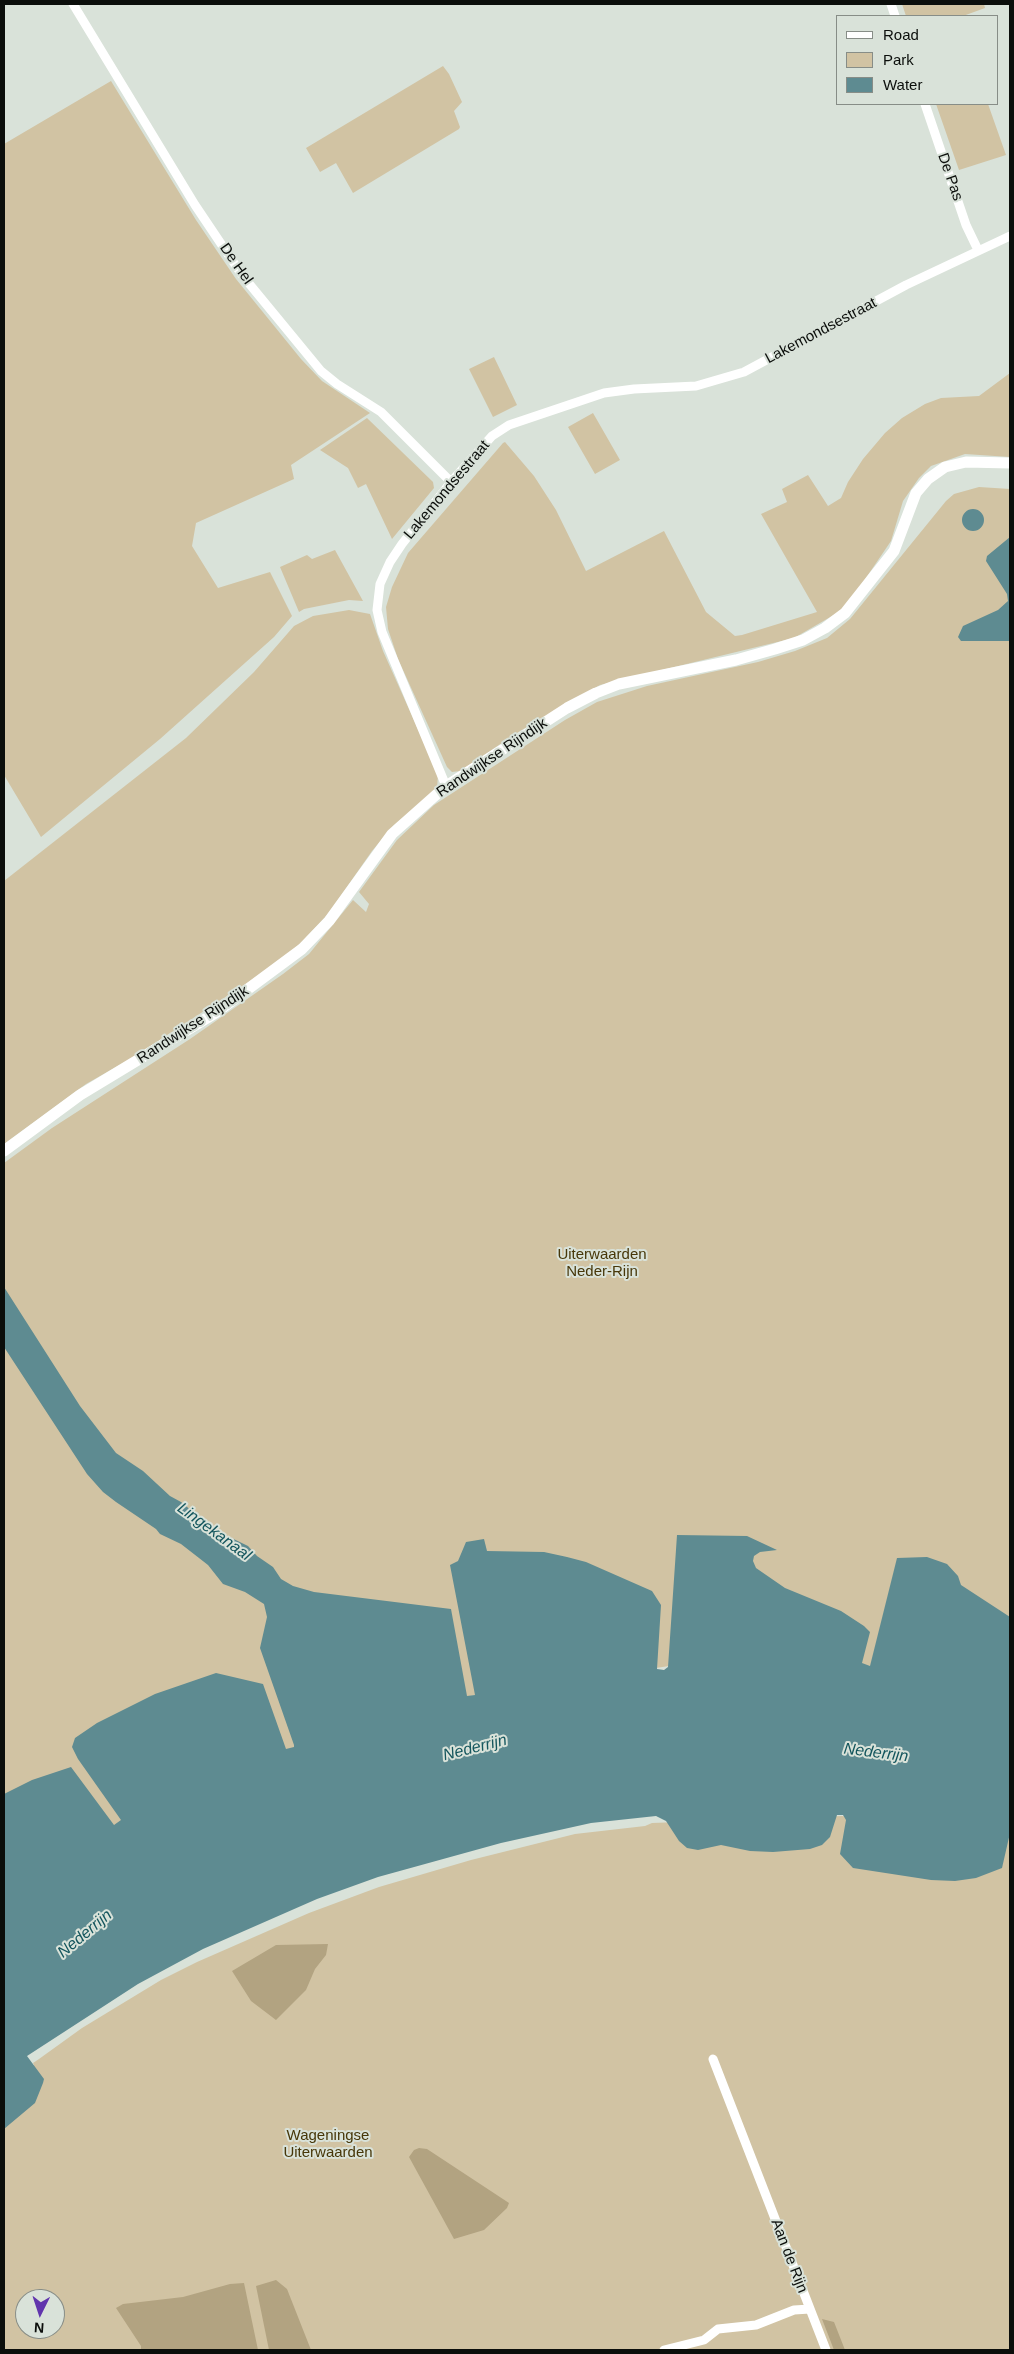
<!DOCTYPE html>
<html>
<head>
<meta charset="utf-8">
<style>
  body { margin:0 }
  #map { position:relative; width:1014px; height:2354px; overflow:hidden; background:#d9e2d9; font-family:Arial,sans-serif }
  canvas { display:block }
  .frame { position:absolute; inset:0; border:5px solid #0b0e0b; pointer-events:none }
  .legend { position:absolute; left:836px; top:15px; width:162px; height:90px; box-sizing:border-box; background:#d9e2d9; border:1px solid #878d87; margin:0; padding:6px 9px; list-style:none; font-size:15px; color:#0b0e0b }
  .legend li { display:flex; align-items:center; gap:10px; height:25px }
  .legend b { width:25px; border:1px solid #878d87 }
  .north { position:absolute; left:15px; top:2289px; width:50px; height:50px; box-sizing:border-box; background:#d9e2d9; border:1px solid #878d87; border-radius:50%; rotate:184deg; font-size:14px; font-weight:700; line-height:20px; text-align:center; color:#0b0e0b }
  .north::after { content:''; display:block; margin:auto; width:18px; height:22px; background:#6135ad; clip-path:polygon(50% 0,100% 100%,50% 72%,0 100%) }
</style>
</head>
<body>
<div id="map">
<canvas width="1014" height="2354"></canvas>
<div class="frame"></div>
<ul class="legend">
<li><b style="height:6px;background:#fff"></b>Road</li>
<li><b style="height:14px;background:#d1c3a3"></b>Park</li>
<li><b style="height:14px;background:#5e8b91"></b>Water</li>
</ul>
<div class="north">N</div>
</div>
<script>
const c = document.querySelector('canvas').getContext('2d');
c.lineJoin = 'round';
function paint(path, color) { c.fillStyle = color; c.fill(path, 'evenodd'); }
const shape = rows => new Path2D(rows.map(r => 'M' + r).join(''));
function trace(path, color, width, dash) { c.strokeStyle = color; c.lineWidth = width; c.lineCap = dash ? 'butt' : 'round'; c.setLineDash(dash || []); c.stroke(path); }
function drawText(font, color, halo, rows, align = 'center') {
  c.font = font + ' Arial,sans-serif'; c.lineWidth = 4; c.setLineDash([]); c.textBaseline = 'middle'; c.strokeStyle = halo; c.fillStyle = color; for (const [text, x, y, turn = 0] of rows) {
    c.save(); c.translate(x, y); c.rotate((+turn || 0) * Math.PI / 180); c.textAlign = isNaN(turn) ? turn : align; if (halo) c.strokeText(text, 0, 0); c.fillText(text, 0, 0); c.restore();
  }
}
paint(shape([
  [902,4,984,4,985,8,963,16,906,16],
  [443,66,449,74,462,102,454,111,460,127,459,129,353,193,336,163,320,172,306,148],
  [111,81,196,220,236,279,301,359,322,381,370,413,291,465,294,479,196,523,192,546,218,588,270,572,292,616,274,637,160,739,41,837,4,775,4,144],
  [936,104,988,104,1006,155,959,170],
  [494,357,517,405,493,417,469,369],
  [1010,373,1010,457,965,454,931,466,919,478,903,501,891,541,853,597,839,612,794,638,600,685,520,731,460,771,452,772,447,767,398,659,388,629,386,607,392,587,408,553,503,443,505,442,534,476,556,510,586,571,664,531,706,612,735,636,742,635,817,612,761,514,787,502,782,489,808,475,828,506,841,498,848,482,863,459,885,433,902,418,925,404,941,398,979,396],
  [593,413,620,460,595,474,568,427],
  [367,418,433,482,434,488,392,539,366,484,358,488,348,468,320,450],
  [979,487,1010,489,1010,1660,868,1666,669,1666,470,1696,291,1749,4,1894,4,1163,52,1128,190,1039,283,974,309,954,353,900,366,912,369,904,359,892,397,840,434,805,565,720,597,702,647,686,758,662,795,651,827,638,850,619,946,501,954,494],
  [335,550,363,601,349,600,304,609,299,612,280,567,307,555,312,559],
  [349,610,370,614,383,651,438,774,437,789,394,825,372,851,328,914,301,943,273,966,132,1058,86,1084,4,1144,4,881,186,738,254,672,294,626,313,616],
  [842,1816,1010,1833,1010,2350,4,2350,4,2089,34,2065,33,2063,39,2059,82,2028,161,1980,197,1962,309,1913,379,1887,471,1860,575,1834,645,1826,652,1823],
  [25,2299,55,2299,55,2329,25,2329]
]), '#d1c3a3');
paint(shape([
  [328,1944,326,1955,315,1969,306,1990,276,2020,251,2001,232,1971,276,1945],
  [419,2148,427,2149,509,2203,507,2208,484,2230,454,2239,409,2157,414,2150],
  [276,2280,287,2289,311,2350,269,2350,256,2286],
  [244,2283,258,2350,141,2350,141,2346,116,2308,123,2304,183,2297,230,2284],
  [822,2319,834,2322,845,2350,834,2350]
]), '#b2a381');
paint(shape([
  '962 520a11 11 0 1 1 22 0a11 11 0 1 1-22 0Z',
  [1010,537,1010,641,961,641,958,637,963,626,998,610,1008,601,1007,594,986,561,987,556],
  [4,1287,80,1406,116,1453,143,1471,170,1496,181,1502,215,1530,248,1546,257,1556,273,1567,281,1579,293,1586,314,1592,451,1609,467,1696,475,1695,450,1565,458,1561,466,1542,484,1539,487,1551,544,1552,567,1557,586,1562,652,1591,661,1605,657,1669,664,1670,668,1667,677,1535,747,1536,777,1550,760,1552,754,1556,753,1561,756,1568,785,1588,841,1611,864,1626,870,1632,862,1663,870,1666,897,1558,927,1557,947,1564,958,1576,961,1585,1010,1617,1010,1833,1002,1868,976,1878,955,1881,931,1880,853,1868,840,1854,846,1820,843,1815,837,1815,830,1837,822,1845,810,1849,773,1852,750,1851,721,1845,698,1850,687,1848,679,1841,666,1821,656,1816,591,1823,501,1843,378,1877,317,1899,203,1949,138,1984,27,2056,44,2079,43,2083,35,2103,4,2129,4,1794,32,1780,71,1767,114,1825,121,1820,78,1759,72,1747,75,1738,97,1723,155,1694,216,1673,263,1684,286,1749,294,1747,294,1745,260,1648,267,1617,264,1604,245,1592,223,1584,208,1565,181,1544,160,1534,156,1529,116,1502,103,1492,87,1474,4,1347]
]), '#5e8b91');
trace(shape([
  [73,4,195,205,242,275,321,371,337,384,381,412,451,482],
  [891,4,895,16],
  [925,104,966,225,978,250],
  [446,786,382,632,377,610,380,584,390,562,402,544,451,482,492,436,509,425,604,393,634,389,696,386,744,372,906,285,1010,236],
  [713,2059,826,2350],
  [664,2350,704,2340,718,2329,756,2325,794,2310,810,2309]
]), '#fff', 9);
trace(shape([
  [4,1151,80,1095,217,1012,302,949,329,921,392,834,446,786,567,708,596,693,619,684,736,660,775,649,803,640,825,628,845,613,894,551,916,493,928,479,945,467,966,462,1010,463]
]), '#fff', 11);
drawText('15px', '#0b0e0b', '#d9e2d9', [
  ["De Pas",950,177,71],
  ["De Hel",236,264,55],
  ["Lakemondsestraat",821,331,-28],
  ["Lakemondsestraat",447,490,-50],
  ["Randwijkse Rijndijk",492,758,-34],
  ["Randwijkse Rijndijk",193,1025,-33],
  ["Aan de Rijn",789,2256,69]
]);
drawText('15px', '#473709', '#d9e2d9', [
  ["Uiterwaarden",602,1255],
  ["Neder-Rijn",602,1272],
  ["Wageningse",328,2136],
  ["Uiterwaarden",328,2153]
]);
drawText('italic 16px', '#14565d', '#d9e2d9', [
  ["Lingekanaal",214,1532,36],
  ["Nederrijn",475,1748,-14],
  ["Nederrijn",876,1753,7],
  ["Nederrijn",85,1934,-40]
]);
</script>
</body>
</html>
